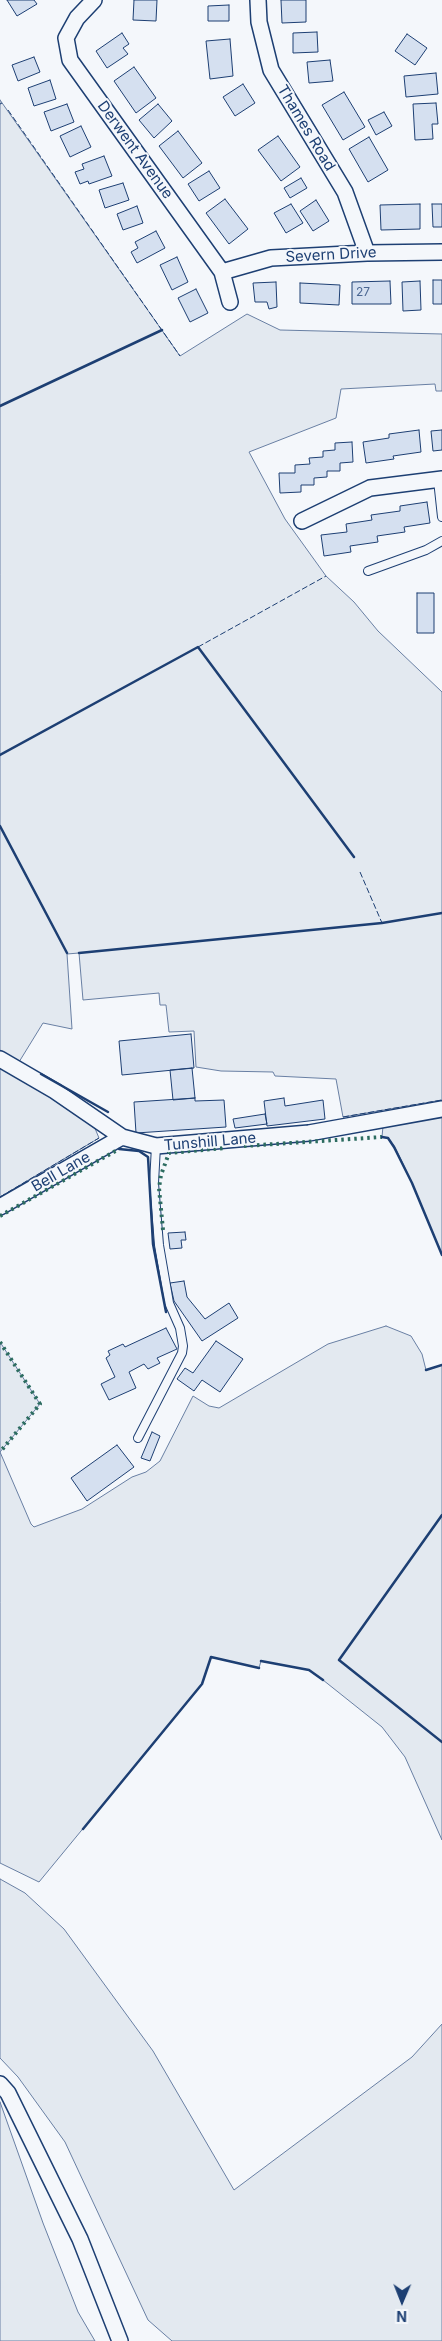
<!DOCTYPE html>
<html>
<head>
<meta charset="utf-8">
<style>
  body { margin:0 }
  #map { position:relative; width:442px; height:2341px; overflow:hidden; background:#f4f7fb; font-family:Inter,sans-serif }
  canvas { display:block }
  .north { position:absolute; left:377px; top:2276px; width:50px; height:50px; -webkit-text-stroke:4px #f4f7fb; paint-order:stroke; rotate:181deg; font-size:14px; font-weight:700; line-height:20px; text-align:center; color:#1d3f73 }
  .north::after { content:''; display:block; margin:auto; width:18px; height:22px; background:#1d3f73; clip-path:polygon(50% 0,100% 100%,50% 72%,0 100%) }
</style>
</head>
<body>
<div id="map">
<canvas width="442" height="2341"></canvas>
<div class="north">N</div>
</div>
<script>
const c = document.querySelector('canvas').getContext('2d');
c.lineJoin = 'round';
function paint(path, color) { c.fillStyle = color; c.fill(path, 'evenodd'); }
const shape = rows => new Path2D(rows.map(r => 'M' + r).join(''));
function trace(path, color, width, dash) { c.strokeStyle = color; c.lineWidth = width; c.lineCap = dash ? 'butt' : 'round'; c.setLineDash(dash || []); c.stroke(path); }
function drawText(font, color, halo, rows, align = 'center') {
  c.font = font + ' Inter,sans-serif'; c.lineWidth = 4; c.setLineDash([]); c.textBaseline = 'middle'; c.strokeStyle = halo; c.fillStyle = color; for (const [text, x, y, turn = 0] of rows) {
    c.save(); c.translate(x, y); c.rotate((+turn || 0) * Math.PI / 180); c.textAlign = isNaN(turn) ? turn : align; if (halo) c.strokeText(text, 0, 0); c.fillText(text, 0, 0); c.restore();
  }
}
const green = shape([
  [0,100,180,356,247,314,280,330,442,334,442,391,436,391,435,384,341,389,336,418,249,452,285,519,326,576,354,602,378,631,442,692,442,1100,343,1117,336,1079,275,1076,273,1072,221,1071,196,1067,194,1031,169,1032,166,1005,160,1005,159,993,83,1000,79,953,67,954,72,1029,43,1023,19,1062,0,1050,0,100],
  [0,1067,65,1106,94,1126,99,1138,0,1197,0,1067],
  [442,1116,442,1255,412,1183,395,1147,388,1138,382,1137,383,1126,442,1116],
  [386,1326,411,1336,422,1354,426,1370,442,1365,442,1840,405,1757,382,1727,323,1680,309,1670,261,1661,259,1668,211,1657,202,1684,39,1882,0,1863,0,1342,40,1404,0,1452,31,1524,34,1527,82,1509,132,1477,146,1472,160,1461,193,1396,209,1406,219,1408,328,1344,386,1326],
  [0,1879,25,1893,64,1929,153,2051,234,2190,412,2057,442,2024,442,2341,172,2341,148,2320,65,2142,18,2077,0,2058,0,1879],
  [0,2102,43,2223,78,2312,95,2341,0,2341,0,2102]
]);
paint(green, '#e3e9f0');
trace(green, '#687fa3', 1);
const building = shape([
  [7,0,34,0,37,4,17,16,7,0],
  [134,0,157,0,156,21,133,20,134,0],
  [281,0,306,0,306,22,282,23,281,0],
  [229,5,229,21,208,21,208,6,229,5],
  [317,32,318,52,293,53,293,33,317,32],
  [122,33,129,44,123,48,128,54,107,68,96,51,122,33],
  [407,34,427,48,415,65,395,51,407,34],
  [230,39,233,76,210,79,206,41,230,39],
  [34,57,40,72,18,81,12,65,34,57],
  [330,60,333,81,309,83,307,62,330,60],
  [134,67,156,98,136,113,114,81,134,67],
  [436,73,438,94,406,97,404,76,436,73],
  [50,80,56,99,34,106,28,88,50,80],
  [243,84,255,103,235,116,223,97,243,84],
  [344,92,365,127,343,140,322,105,344,92],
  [436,103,438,124,432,124,433,139,415,140,413,104,436,103],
  [67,104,74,122,51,131,44,112,67,104],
  [158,104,172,121,154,138,139,120,158,104],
  [384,112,392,126,376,135,368,120,384,112],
  [81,126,91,147,70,157,60,136,81,126],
  [178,131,202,163,183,178,159,146,178,131],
  [278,136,300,167,281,181,258,150,278,136],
  [369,137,388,170,368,182,349,149,369,137],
  [104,156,112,176,89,184,88,181,80,184,75,172,84,169,82,164,104,156],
  [209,171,220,188,199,201,188,184,209,171],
  [301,178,307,188,290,198,284,188,301,178],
  [123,183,129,200,105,208,99,190,123,183],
  [225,199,248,229,229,244,206,213,225,199],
  [316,200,329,221,313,231,300,211,316,200],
  [291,204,303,223,286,233,274,213,291,204],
  [420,204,420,229,381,230,380,205,420,204],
  [432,204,442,204,442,227,433,227,432,204],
  [137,206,143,223,123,230,117,214,137,206],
  [156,231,165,248,137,263,131,252,138,248,135,242,156,231],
  [177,257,188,282,172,290,160,265,177,257],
  [433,280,442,280,442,304,433,304,433,280],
  [390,281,391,304,352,304,352,282,390,281],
  [420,281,421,310,403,311,402,282,420,281],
  [276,282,277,307,269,309,267,302,255,302,253,283,276,282],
  [300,283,340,285,339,305,300,303,300,283],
  [196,289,208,313,190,322,178,298,196,289],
  [419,430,421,452,393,456,394,459,366,463,363,442,389,438,389,434,419,430],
  [442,430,442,450,433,451,431,431,442,430],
  [352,442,353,462,340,463,340,471,327,471,327,477,314,478,314,485,301,485,301,492,280,493,279,473,295,473,295,465,310,464,309,458,323,457,323,451,335,450,335,443,352,442],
  [427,502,430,523,404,527,405,532,377,536,378,542,350,546,351,552,324,556,321,535,347,532,346,524,372,520,371,515,400,511,400,506,427,502],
  [417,593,434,593,434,633,417,633,417,593],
  [191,1034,194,1068,122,1075,119,1041,191,1034],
  [192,1068,195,1098,173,1100,170,1070,192,1068],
  [195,1098,195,1101,224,1100,226,1127,136,1133,134,1102,195,1098],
  [284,1098,285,1106,323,1100,325,1119,267,1126,264,1101,284,1098],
  [265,1114,267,1124,235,1128,233,1119,265,1114],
  [185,1232,186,1240,181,1240,182,1248,170,1249,168,1233,185,1232],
  [184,1281,187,1297,205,1319,229,1303,238,1318,202,1341,174,1301,170,1283,184,1281],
  [166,1328,177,1349,157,1358,160,1363,148,1369,144,1364,129,1372,136,1388,109,1400,101,1384,115,1377,106,1358,110,1355,108,1351,123,1344,125,1347,166,1328],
  [216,1341,243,1359,220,1392,202,1380,194,1391,177,1379,185,1368,193,1373,216,1341],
  [152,1432,160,1436,150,1461,141,1458,152,1432],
  [117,1445,134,1467,87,1501,71,1478,117,1445]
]);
paint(building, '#d5e0f0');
trace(building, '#1d3f73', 1);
const lane = shape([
  [438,480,442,517],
  [368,571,426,550,442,541],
  [138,1438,182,1353,183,1346,180,1328,169,1303,159,1245,154,1183,156,1146]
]);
const street = shape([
  [94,0,77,18,66,38,70,60,222,272,230,302],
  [258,0,259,22,271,70,345,192,367,253],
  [222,272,271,258,367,253,442,252],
  [302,521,370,488,442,479],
  [0,1059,55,1091,122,1137,156,1146,309,1133,442,1109],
  [0,1207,122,1137],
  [0,2084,8,2093,80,2239,120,2341]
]);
trace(lane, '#1d3f73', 10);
trace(street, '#1d3f73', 18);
trace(lane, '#f4f7fb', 8);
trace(street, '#f4f7fb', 15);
trace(shape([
  [244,1146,382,1137],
  [0,1216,119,1149],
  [163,1230,159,1188,161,1175,169,1153,225,1148],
  [0,1342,40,1404,0,1452]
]), '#2c6c60', 4, [2.5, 4]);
trace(shape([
  [0,104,2,103],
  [8,110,180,356],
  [198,647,326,576],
  [360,872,382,923],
  [343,1117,442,1100],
  [0,1197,99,1138]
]), '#1d3f73', 1, [6, 2.5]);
trace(shape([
  [0,406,162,330],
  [0,755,198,647,354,857],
  [0,826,67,953],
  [79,953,382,923,442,913],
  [41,1074,108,1112],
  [382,1137,388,1138,394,1147,412,1183,442,1255],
  [119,1149,139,1151,148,1157,153,1244,166,1312],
  [426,1370,442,1365],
  [442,1515,339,1660,442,1742],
  [261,1661,309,1670,323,1680],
  [83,1829,202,1684,211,1657,259,1668]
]), '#1d3f73', 2.5);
drawText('12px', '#4b6792', null, [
  ["27",363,292]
]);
drawText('15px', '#1d3f73', '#f4f7fb', [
  ["Thames Road",306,128,59],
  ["Derwent Avenue",135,150,54],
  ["Severn Drive",331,255,-3],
  ["Tunshill Lane",210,1142,-5],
  ["Bell Lane",61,1172,-30]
]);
</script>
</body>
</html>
